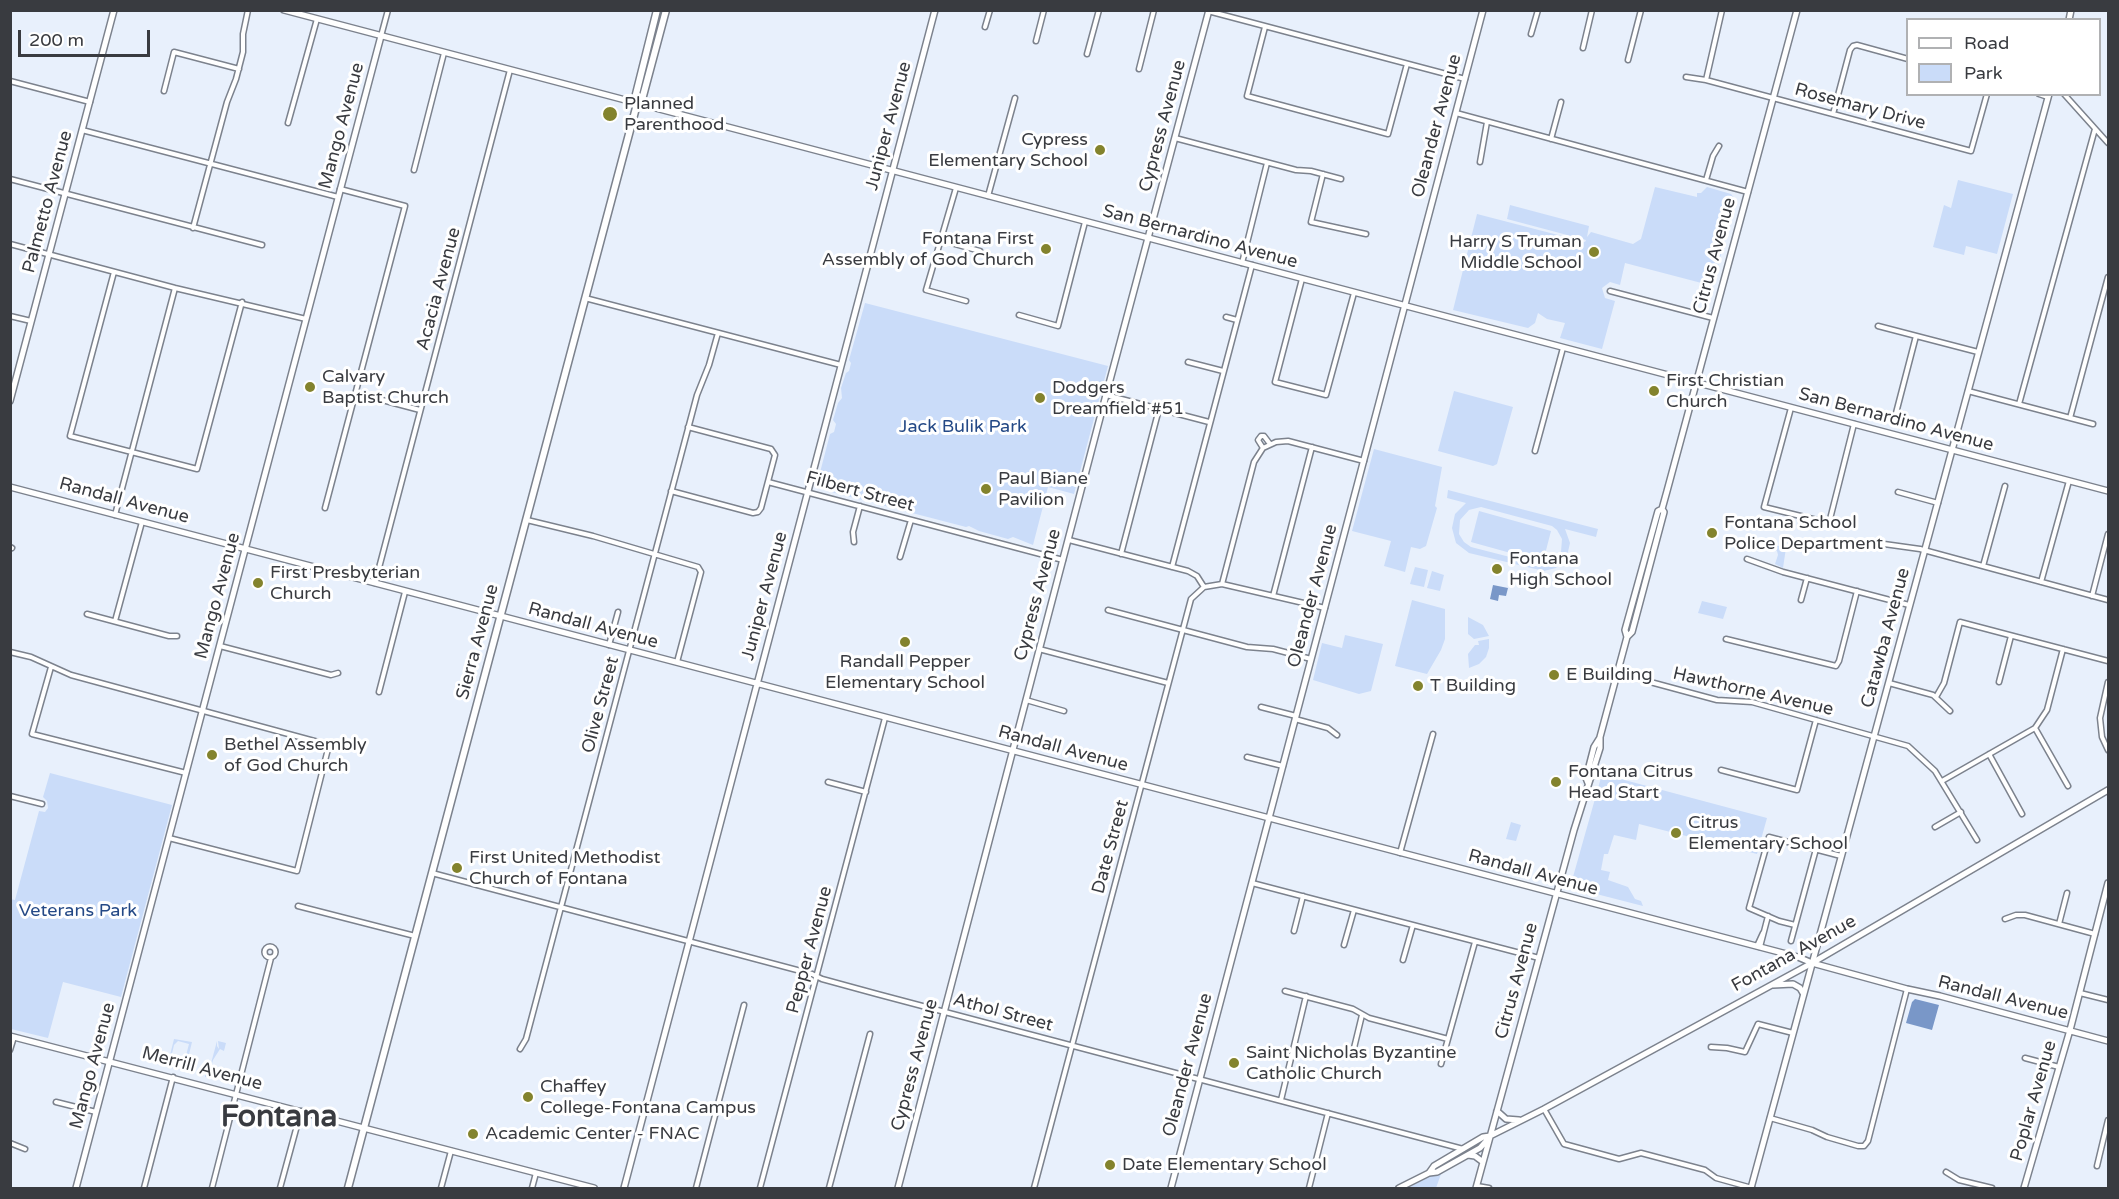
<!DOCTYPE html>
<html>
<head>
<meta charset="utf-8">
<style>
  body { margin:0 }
  #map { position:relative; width:2119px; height:1199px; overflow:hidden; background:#e8f0fc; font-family:"Varela Round",sans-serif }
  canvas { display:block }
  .frame { position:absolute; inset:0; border:12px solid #393b40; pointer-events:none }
  .legend { position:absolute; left:1906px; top:18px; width:195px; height:78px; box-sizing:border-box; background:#fff; border:2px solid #b0b1b3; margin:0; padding:8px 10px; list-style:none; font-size:18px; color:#393b40 }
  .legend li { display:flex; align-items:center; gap:12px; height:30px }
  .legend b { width:30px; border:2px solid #b0b1b3 }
  .scale { position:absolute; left:18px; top:30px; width:132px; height:27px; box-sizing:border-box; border:3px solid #393b40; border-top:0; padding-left:8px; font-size:18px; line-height:21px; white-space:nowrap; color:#393b40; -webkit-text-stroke:4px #fff; paint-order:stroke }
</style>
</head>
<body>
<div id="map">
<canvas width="2119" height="1199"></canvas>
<div class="frame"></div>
<ul class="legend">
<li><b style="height:8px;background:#fff"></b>Road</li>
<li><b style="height:16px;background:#cadcf9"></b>Park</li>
</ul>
<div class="scale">200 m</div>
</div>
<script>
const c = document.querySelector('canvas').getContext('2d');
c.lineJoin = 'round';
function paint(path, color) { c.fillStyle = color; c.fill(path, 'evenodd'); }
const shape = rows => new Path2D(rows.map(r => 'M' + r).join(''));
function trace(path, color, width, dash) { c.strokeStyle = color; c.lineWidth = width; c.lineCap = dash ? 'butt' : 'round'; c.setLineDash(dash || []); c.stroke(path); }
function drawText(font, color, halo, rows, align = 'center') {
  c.font = font + ' "Varela Round",sans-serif'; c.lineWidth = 6; c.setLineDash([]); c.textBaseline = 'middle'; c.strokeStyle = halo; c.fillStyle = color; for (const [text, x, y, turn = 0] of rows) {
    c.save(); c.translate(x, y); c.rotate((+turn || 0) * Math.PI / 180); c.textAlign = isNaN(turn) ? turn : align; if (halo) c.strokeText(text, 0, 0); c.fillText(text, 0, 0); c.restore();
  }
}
paint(shape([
  [1958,180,2013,194,1997,254,1966,246,1964,255,1933,247,1944,205,1951,208],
  [1655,187,1697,197,1697,193,1701,193,1707,187,1731,194,1735,199,1713,286,1625,263,1620,285,1610,282,1602,288,1605,298,1615,301,1602,349,1560,338,1565,323,1547,319,1538,313,1535,323,1528,328,1453,310,1477,214,1585,242,1586,240,1507,219,1510,205,1589,226,1587,237,1591,232,1633,244,1641,239],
  [865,303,1108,366,1074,494,1048,487,1033,545,1013,537,1008,539,979,531,969,526,966,527,816,488,830,434,834,432,836,424,833,420,838,403,842,398,841,388,846,373,849,371,851,363,849,360],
  [1454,391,1513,407,1497,464,1493,466,1438,451],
  [1374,449,1442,467,1435,506,1437,508,1426,546,1420,549,1411,547,1405,572,1384,566,1391,541,1352,531],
  [1448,490,1598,529,1596,537,1565,529,1570,543,1567,556,1556,568,1544,571,1469,553,1456,543,1452,528,1455,514,1466,503,1447,498],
  [1481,507,1552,526,1557,530,1562,539,1561,552,1552,563,1541,565,1471,547,1464,542,1459,534,1460,520,1469,510],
  [1479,511,1551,531,1543,562,1471,542],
  [1775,545,1786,548,1783,568,1775,564,1778,555,1777,551,1774,549],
  [1415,567,1428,570,1424,587,1410,584],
  [1432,571,1444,575,1440,591,1427,588],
  [1412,600,1445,609,1445,639,1441,650,1427,674,1395,666],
  [1702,601,1727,607,1723,619,1698,613],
  [1468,617,1483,625,1489,636,1474,639,1468,634],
  [1345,635,1383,644,1371,691,1359,694,1313,680,1322,643,1342,648],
  [1489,639,1489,648,1486,657,1479,664,1469,668,1468,654,1475,645,1479,645,1478,641],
  [50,773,172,805,121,997,63,982,48,1038,11,1029,10,899,15,900,39,811,45,812,48,808,47,801,43,797],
  [1602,774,1767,818,1757,854,1639,824,1636,840,1614,835,1608,854,1604,854,1601,870,1610,872,1608,880,1628,887,1635,899,1641,901,1643,906,1573,888,1571,884],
  [1511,822,1521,825,1516,841,1506,839],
  [174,1039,192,1042,185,1071,167,1067],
  [178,1041,189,1044,183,1067,176,1066,170,1062,174,1045],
  [217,1041,217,1046,219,1049,218,1041,226,1043,224,1051,220,1049,213,1060,209,1074,217,1077,216,1079,205,1077,205,1072,209,1071],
  [1434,1174,1441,1174,1436,1188,1408,1188]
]), '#cadcf9');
paint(shape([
  [1493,585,1508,588,1506,596,1499,595,1498,601,1490,599],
  [1915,999,1939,1005,1932,1030,1906,1023,1912,1002]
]), '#7997c8');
const minor = shape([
  [1208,11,1465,79],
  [985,27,990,10],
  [1265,27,1247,96,1388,134,1407,64],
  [1531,34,1538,10],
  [381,36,388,10],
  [1036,41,1044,10],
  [1583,48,1592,10],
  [1087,54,1099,10],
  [1628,60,1641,10],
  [1139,69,1154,10],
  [1686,77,1706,80,1971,151,1987,94],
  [1706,80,1722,10],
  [10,81,90,102],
  [164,91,174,52,239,69],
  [2039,94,2048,97],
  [2064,94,2108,143],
  [1456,113,1748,192],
  [1833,114,1850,50,1853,46,1857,45,1908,59],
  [288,123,317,19],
  [82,130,338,197],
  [1175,138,1296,170,1311,171,1341,179],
  [1551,139,1561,102],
  [1480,162,1487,122],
  [414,170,444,53],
  [1323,174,1311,222,1366,234],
  [10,179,262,245],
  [1706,180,1713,156,1719,146],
  [956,188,926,290,966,301],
  [988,196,1015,98],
  [193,228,227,102,236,79,243,52,243,34,248,10],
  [940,240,980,251],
  [10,244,175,288,306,319],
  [1242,263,1267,163],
  [114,272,70,436,197,469,242,302],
  [1302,279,1275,382,1326,395,1354,293],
  [1610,291,1713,318],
  [585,298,841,365],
  [1019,315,1058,326,1085,222],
  [10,316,31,321],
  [1226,317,1237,320],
  [1878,326,1978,352],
  [1188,362,1223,371],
  [1968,391,2093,424],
  [356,393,420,410],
  [1106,395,1209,422],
  [2019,404,2095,129],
  [1791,408,1764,507,1829,523,1854,424],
  [1896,413,1916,336],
  [2070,418,2108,277],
  [1263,448,1258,440,1261,436,1264,436,1270,444],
  [1535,451,1563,348],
  [768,482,1063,560],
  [671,491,753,513,758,512,761,508,775,455,771,449,688,427],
  [1898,492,1938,503],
  [325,508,405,206,340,189],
  [115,515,175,288],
  [527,520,593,536,698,567,701,572,677,662],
  [1069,540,1188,571,1197,576,1204,587],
  [854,542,853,532,860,506],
  [1884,544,1920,549,2108,600],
  [10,547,12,548],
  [1121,554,1159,409],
  [900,557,911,520],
  [1747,559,1783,572,1909,605],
  [1983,566,2005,486],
  [1172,567,1252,265],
  [2041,582,2069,481],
  [375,583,510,70],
  [1222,584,1254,462,1263,448,1276,442,1288,441,1364,461],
  [1273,596,1312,447],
  [2092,596,2108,534],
  [1801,600,1807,578],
  [1108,610,1247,647,1273,649,1311,659],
  [87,614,169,636,177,636],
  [115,621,142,522],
  [1726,639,1836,666,1839,661,1857,591],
  [609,645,618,612],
  [220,646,331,675,338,673],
  [1039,649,1168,683],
  [10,652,31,657,71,675,329,745,297,871,169,838],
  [51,667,32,734,186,773],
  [1617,673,1717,700,1752,702,1908,746,1935,771,1977,840],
  [1999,682,2011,636],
  [2108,682,2100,718,2102,737,2108,750],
  [1889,683,1933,695,1950,711],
  [379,692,405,592],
  [1936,697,1944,683,1960,622,2108,661],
  [1026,700,1064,711],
  [1261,707,1296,716],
  [1295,719,1328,728,1337,735],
  [2035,728,2068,786],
  [1989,754,2022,814],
  [1247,757,1283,766],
  [1721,770,1797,790,1816,720],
  [1942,781,2035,728,2047,710,2063,649],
  [828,782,866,792],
  [10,796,42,804],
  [1935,827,1961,812],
  [1400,853,1433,734],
  [432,873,812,974,822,979,877,994,1463,1149],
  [1252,883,1539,958],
  [298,906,415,936],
  [2005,919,2016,915,2025,915,2095,934],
  [2059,924,2067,893],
  [1795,925,1779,921,1749,908,1769,837,1841,856],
  [1294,931,1303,896],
  [1791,941,1816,849],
  [1344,945,1354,910],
  [1757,946,1763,933],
  '264.5 952a5.5 5.5 0 1 1 11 0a5.5 5.5 0 1 1-11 0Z',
  [1760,947,1768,916],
  [1403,960,1413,925],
  [1285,991,1353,1009,1369,1018,1448,1039],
  [2080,993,2108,1000],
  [1711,1047,1727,1048,1745,1052,1758,1024,1793,1033],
  [1354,1048,1362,1015],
  [520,1049,526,1039,697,395,709,365,718,333],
  [10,1050,14,1037],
  [2025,1058,2059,1067],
  [1441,1064,1475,942],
  [1281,1100,1306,996],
  [56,1102,96,1112],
  [1544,1109,1564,1144,1619,1159,1641,1153,1705,1170,1716,1178,1752,1188],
  [1770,1118,1812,1130,1827,1137,1858,1146,1864,1146,1868,1141,1907,989],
  [10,1143,25,1149],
  [2097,1166,2108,1120],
  [1946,1172,1959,1180,1992,1188],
  [1477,1186,1489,1188],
  [144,1188,173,1077],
  [212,1188,271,958],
  [280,1188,301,1111],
  [441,1188,451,1151],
  [532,1188,536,1173],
  [696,1188,744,1005],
  [760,1188,885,718],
  [829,1188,870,1034],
  [1034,1188,1191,599,1204,587,1222,584,1325,608],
  [1309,1188,1328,1113]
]);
const tertiary = shape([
  [2069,20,2071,10],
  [10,401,114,10],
  [10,487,1798,957,1812,963,1907,989,1940,996,2108,1041],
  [76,1188,381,36],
  [624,1188,935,10],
  [898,1188,1106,395,1209,10],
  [1171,1188,1483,10],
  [1751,1188,2049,94],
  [2024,1188,2070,1030,2108,883]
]);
const secondary = shape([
  [284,10,2108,491],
  [1627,637,1632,632,1664,512,1662,509,1667,491,1797,10],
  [1588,783,1586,778,1594,747,1599,739],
  [1773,985,1793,984,1800,988,1803,993],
  [10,1036,594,1188],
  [1497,1111,1506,1119,1519,1120],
  [1468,1155,1475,1156,1483,1162],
  [1429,1173,1437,1172,1480,1148,1488,1139],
  [1399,1188,1429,1173,1434,1166,1483,1137,1490,1136,1544,1109,1812,963,2108,790],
  [1476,1188,1574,830,1600,748,1600,737,1627,637,1625,630,1658,511,1662,509]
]);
const primary = shape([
  [637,104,643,96,666,10],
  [348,1188,637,104,636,94,657,10]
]);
trace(minor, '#7c828d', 7);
trace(tertiary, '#7c828d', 8);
trace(secondary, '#7c828d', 8);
trace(primary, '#7c828d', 9);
trace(minor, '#fff', 4);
trace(tertiary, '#fff', 5);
trace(secondary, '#fff', 5);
trace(primary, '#fff', 6);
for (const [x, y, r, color] of [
  [610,114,8,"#83832d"],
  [1100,150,6,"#83832d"],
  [1046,249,6,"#83832d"],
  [1594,252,6,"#83832d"],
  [310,387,6,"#83832d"],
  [1654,391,6,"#83832d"],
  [1040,398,6,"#83832d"],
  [986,489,6,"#83832d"],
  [1712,533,6,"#83832d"],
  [1497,569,6,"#83832d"],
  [258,583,6,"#83832d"],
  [905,642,6,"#83832d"],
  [1554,675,6,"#83832d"],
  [1418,686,6,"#83832d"],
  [212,755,6,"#83832d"],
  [1556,782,6,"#83832d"],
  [1676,833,6,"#83832d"],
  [457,868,6,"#83832d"],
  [1234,1063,6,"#83832d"],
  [528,1097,6,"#83832d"],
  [473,1134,6,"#83832d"],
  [1110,1165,6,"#83832d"]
]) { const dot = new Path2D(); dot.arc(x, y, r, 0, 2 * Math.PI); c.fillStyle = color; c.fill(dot); trace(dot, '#fff', 2); }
drawText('18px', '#393b40', '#fff', [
  ["Planned",624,104],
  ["Parenthood",624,125],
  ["Cypress",1088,140,"right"],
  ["Elementary School",1088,161,"right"],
  ["Fontana First",1034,239,"right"],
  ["Assembly of God Church",1034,260,"right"],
  ["Harry S Truman",1582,242,"right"],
  ["Middle School",1582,263,"right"],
  ["Calvary",322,377],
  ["Baptist Church",322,398],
  ["First Christian",1666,381],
  ["Church",1666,402],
  ["Dodgers",1052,388],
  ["Dreamfield #51",1052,409],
  ["Paul Biane",998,479],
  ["Pavilion",998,500],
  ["Fontana School",1724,523],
  ["Police Department",1724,544],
  ["Fontana",1509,559],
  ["High School",1509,580],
  ["First Presbyterian",270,573],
  ["Church",270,594],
  ["Randall Pepper",905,662,"center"],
  ["Elementary School",905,683,"center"],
  ["E Building",1566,675],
  ["T Building",1430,686],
  ["Bethel Assembly",224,745],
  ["of God Church",224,766],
  ["Fontana Citrus",1568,772],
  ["Head Start",1568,793],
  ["Citrus",1688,823],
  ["Elementary School",1688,844],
  ["First United Methodist",469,858],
  ["Church of Fontana",469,879],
  ["Saint Nicholas Byzantine",1246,1053],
  ["Catholic Church",1246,1074],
  ["Chaffey",540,1087],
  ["College-Fontana Campus",540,1108],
  ["Academic Center - FNAC",485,1134],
  ["Date Elementary School",1122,1165]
], 'left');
drawText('18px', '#393b40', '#fff', [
  ["Rosemary Drive",1860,107,15],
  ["Mango Avenue",342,126,-75],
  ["Juniper Avenue",889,126,-75],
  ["Cypress Avenue",1163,126,-75],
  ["Oleander Avenue",1437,126,-75],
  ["Palmetto Avenue",48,202,-75],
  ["San Bernardino Avenue",1200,237,15],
  ["Citrus Avenue",1715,256,-75],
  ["Acacia Avenue",439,289,-75],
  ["San Bernardino Avenue",1896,420,15],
  ["Filbert Street",860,492,15],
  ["Randall Avenue",124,501,15],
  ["Cypress Avenue",1038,595,-75],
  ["Mango Avenue",218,596,-75],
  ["Juniper Avenue",765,596,-75],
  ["Oleander Avenue",1313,596,-75],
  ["Randall Avenue",593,626,15],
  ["Catawba Avenue",1886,638,-75],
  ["Sierra Avenue",478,642,-75],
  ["Hawthorne Avenue",1753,692,13],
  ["Olive Street",601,705,-75],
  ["Randall Avenue",1063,749,15],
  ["Date Street",1111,847,-75],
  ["Randall Avenue",1533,873,15],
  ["Pepper Avenue",810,950,-75],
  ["Fontana Avenue",1794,954,-29],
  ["Citrus Avenue",1517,981,-75],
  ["Randall Avenue",2003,998,14],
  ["Athol Street",1003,1013,15],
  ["Cypress Avenue",915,1065,-75],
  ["Oleander Avenue",1188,1065,-75],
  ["Mango Avenue",93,1066,-75],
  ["Merrill Avenue",202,1069,15],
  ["Poplar Avenue",2034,1101,-74]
]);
drawText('18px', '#244986', '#fff', [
  ["Jack Bulik Park",963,427],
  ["Veterans Park",78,911]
]);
drawText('bold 30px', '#393b40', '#fff', [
  ["Fontana",279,1118]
]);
</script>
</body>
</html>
